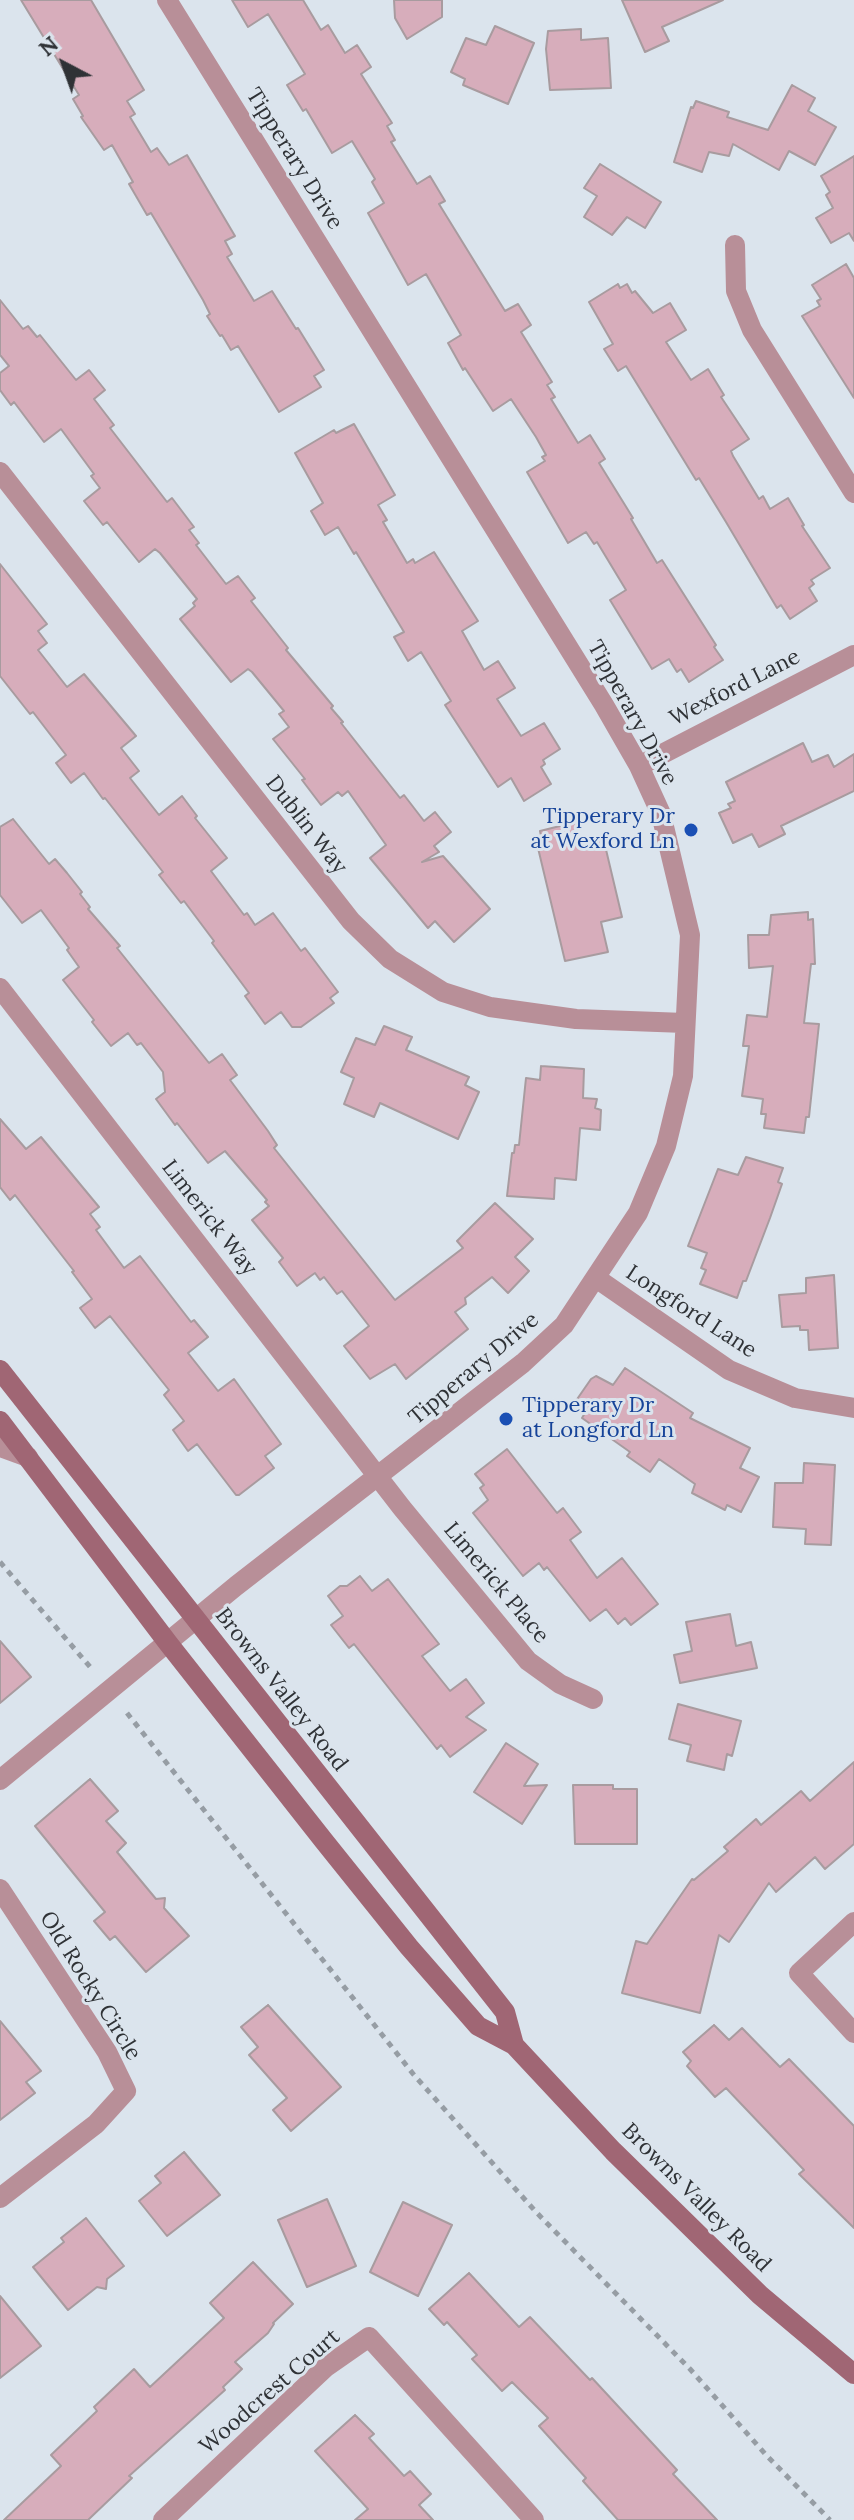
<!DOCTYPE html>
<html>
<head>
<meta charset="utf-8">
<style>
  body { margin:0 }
  #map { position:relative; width:854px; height:2520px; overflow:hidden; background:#dbe4ed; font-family:Lora,serif }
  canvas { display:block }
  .north { position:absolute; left:24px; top:24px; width:80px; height:80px; -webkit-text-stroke:6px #dbe4ed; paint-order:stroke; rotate:319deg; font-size:22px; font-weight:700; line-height:32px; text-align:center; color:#2f3236 }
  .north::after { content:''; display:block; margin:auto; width:28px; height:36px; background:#2f3236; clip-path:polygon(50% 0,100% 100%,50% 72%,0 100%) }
</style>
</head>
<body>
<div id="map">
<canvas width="854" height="2520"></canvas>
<div class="north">N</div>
</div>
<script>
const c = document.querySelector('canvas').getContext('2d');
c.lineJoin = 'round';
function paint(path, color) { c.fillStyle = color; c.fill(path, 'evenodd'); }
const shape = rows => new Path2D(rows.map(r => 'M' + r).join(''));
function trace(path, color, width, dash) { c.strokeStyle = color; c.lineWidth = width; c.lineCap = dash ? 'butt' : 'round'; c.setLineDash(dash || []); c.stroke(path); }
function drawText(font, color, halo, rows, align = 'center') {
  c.font = font + ' Lora,serif'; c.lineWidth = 6; c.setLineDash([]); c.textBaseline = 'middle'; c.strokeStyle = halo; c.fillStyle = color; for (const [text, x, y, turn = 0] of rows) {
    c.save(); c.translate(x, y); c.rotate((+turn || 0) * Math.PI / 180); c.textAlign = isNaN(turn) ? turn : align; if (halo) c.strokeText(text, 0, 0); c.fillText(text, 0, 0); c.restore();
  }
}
const building = shape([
  [21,0,91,0,144,90,127,101,135,114,130,117,151,152,157,148,169,165,187,155,235,236,225,241,232,254,227,257,254,301,272,291,296,329,298,328,324,370,314,376,321,387,279,412,238,346,231,350,222,335,220,336,207,316,210,314,203,300,151,213,147,215,129,184,133,182,112,145,104,150,81,117,83,116,73,99,79,95,21,0],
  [232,0,303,0,321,30,328,25,345,53,357,45,371,67,361,74,392,123,387,126,395,140,391,142,417,184,430,176,445,201,439,204,505,311,518,304,531,325,521,332,552,382,547,385,555,397,551,399,578,443,590,435,605,459,599,463,633,518,631,519,657,563,662,560,716,645,714,647,723,660,689,682,681,669,677,672,669,659,652,669,610,600,626,590,597,542,594,544,586,532,568,543,527,472,545,461,542,457,546,455,536,437,511,399,493,411,465,368,463,370,448,343,461,335,426,274,408,285,368,213,384,203,372,182,375,179,352,141,332,153,306,109,303,111,287,85,305,74,268,14,248,27,232,0],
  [394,0,442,0,442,17,407,39,395,18,394,0],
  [622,0,723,0,662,27,669,41,645,52,622,0],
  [495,26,534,43,508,104,463,85,465,79,451,72,466,38,486,45,495,26],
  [581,29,581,40,608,38,611,88,550,90,546,49,548,31,581,29],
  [792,85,815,98,808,111,836,127,815,165,789,151,779,170,733,144,729,156,709,152,702,172,674,162,691,107,693,108,696,101,729,112,727,117,768,130,792,85],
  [854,156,854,241,849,233,831,243,816,218,833,208,826,195,830,192,821,176,854,156],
  [600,164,661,202,645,228,627,217,612,235,584,217,597,196,584,188,600,164],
  [846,264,854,278,854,398,802,316,820,306,817,301,821,299,812,285,846,264],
  [618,284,620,288,627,284,632,293,635,291,653,313,670,303,686,330,666,342,691,380,708,369,724,395,721,397,749,439,731,451,733,456,759,499,763,496,770,509,788,498,804,525,802,526,830,568,811,580,814,584,809,588,817,601,790,619,781,605,777,608,726,522,699,478,696,480,626,366,618,371,604,349,613,344,589,302,618,284],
  [0,300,23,329,28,326,37,337,40,335,76,380,89,370,105,390,94,399,114,425,110,428,167,502,172,498,194,527,189,530,199,543,196,545,226,584,238,576,255,598,251,601,288,648,286,650,333,706,331,708,343,722,341,723,400,798,404,795,424,821,435,812,451,832,434,846,439,852,422,862,443,856,490,909,454,942,435,921,428,928,370,858,386,845,348,791,342,796,338,792,321,805,302,780,305,779,273,739,289,727,279,714,284,711,252,672,248,669,231,682,180,619,195,606,193,603,197,599,160,553,155,549,139,562,107,522,103,525,84,501,100,488,91,476,94,474,61,429,44,442,14,402,11,405,0,390,0,373,9,366,0,355,0,300],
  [354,424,395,495,378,505,387,520,383,522,407,563,413,559,415,563,434,552,478,621,462,631,484,670,498,661,515,688,497,699,521,736,544,723,560,749,543,760,545,764,541,767,551,784,524,801,511,778,498,787,445,705,451,701,421,652,408,661,394,637,404,632,356,552,354,554,338,527,325,535,311,511,323,503,295,453,334,430,336,433,354,424],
  [0,564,47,624,38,631,47,643,38,650,67,687,84,674,136,736,121,748,139,771,130,778,159,815,182,796,197,816,195,818,227,858,211,871,244,915,247,913,255,925,273,913,301,951,305,948,338,992,330,998,334,1003,301,1027,292,1027,281,1012,265,1024,245,996,249,993,212,943,214,941,184,901,181,903,159,875,163,872,105,798,103,799,84,773,71,783,56,763,66,755,33,712,30,714,0,676,0,564],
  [803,743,812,762,828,755,834,767,854,754,854,791,781,826,785,834,759,847,752,834,733,843,719,813,731,808,728,804,735,801,726,782,803,743],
  [13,819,49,864,55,859,67,873,82,892,80,894,90,907,88,909,120,946,117,948,209,1063,222,1054,237,1075,230,1080,268,1131,277,1145,274,1148,395,1300,463,1248,457,1241,495,1203,533,1239,515,1257,529,1271,508,1293,492,1277,465,1298,466,1304,455,1312,468,1329,406,1379,395,1364,370,1379,344,1346,369,1326,342,1291,337,1294,324,1277,320,1280,315,1273,297,1286,279,1262,283,1258,252,1220,269,1206,265,1202,267,1200,225,1151,208,1163,177,1123,175,1125,156,1099,165,1092,163,1072,141,1043,137,1045,128,1033,111,1046,92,1022,94,1020,63,980,79,967,67,950,69,948,41,910,22,923,0,895,0,827,13,819],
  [576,822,582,841,603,837,622,917,601,922,608,952,565,961,538,848,543,846,540,831,576,822],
  [808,912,808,920,813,919,815,964,811,964,804,1023,819,1024,809,1117,806,1117,804,1133,764,1128,766,1114,761,1114,763,1099,742,1096,749,1046,743,1046,747,1015,767,1017,773,966,749,968,748,935,769,935,771,915,808,912],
  [384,1026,412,1037,406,1050,469,1077,465,1085,479,1092,458,1139,380,1103,374,1117,344,1104,354,1078,341,1072,356,1038,375,1045,384,1026],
  [541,1066,584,1069,583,1098,597,1099,595,1108,601,1110,600,1130,580,1128,576,1180,555,1178,554,1199,507,1196,512,1153,514,1153,515,1145,519,1145,526,1078,540,1080,541,1066],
  [0,1119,26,1149,41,1137,99,1207,90,1214,100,1227,96,1230,124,1268,140,1256,191,1322,194,1320,208,1337,188,1353,218,1391,234,1379,281,1444,265,1456,274,1468,239,1495,236,1495,197,1444,188,1451,173,1430,184,1421,164,1395,169,1390,110,1316,95,1328,80,1308,92,1299,72,1272,74,1271,15,1195,10,1200,0,1187,0,1119],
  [746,1157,783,1168,778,1182,782,1184,770,1218,746,1281,743,1281,737,1298,700,1284,706,1270,701,1268,707,1253,688,1246,718,1169,738,1175,746,1157],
  [834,1275,838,1348,809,1350,808,1330,800,1330,800,1326,782,1327,779,1295,806,1293,806,1278,834,1275],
  [625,1368,693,1413,690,1418,750,1448,740,1468,759,1477,741,1512,727,1505,725,1510,692,1493,695,1484,659,1459,650,1472,627,1456,630,1452,582,1418,585,1413,573,1405,591,1379,596,1376,613,1385,625,1368],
  [507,1449,557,1513,563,1508,581,1532,570,1540,597,1578,622,1558,658,1604,631,1625,625,1618,618,1624,606,1609,590,1621,547,1567,544,1570,539,1563,523,1576,473,1513,488,1500,480,1488,484,1485,475,1474,507,1449],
  [804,1463,835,1465,831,1545,805,1544,806,1529,773,1527,775,1483,803,1483,804,1463],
  [360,1576,372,1591,388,1579,439,1644,422,1656,450,1691,466,1679,484,1703,466,1717,486,1730,450,1757,441,1745,437,1749,354,1644,349,1648,331,1625,343,1616,328,1596,340,1586,347,1586,360,1576],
  [730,1614,736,1646,751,1642,757,1668,680,1683,674,1655,692,1651,686,1622,730,1614],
  [0,1641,31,1677,0,1703,0,1641],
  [678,1704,741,1721,732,1756,727,1754,724,1770,687,1761,691,1745,669,1739,678,1704],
  [506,1743,538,1764,524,1786,547,1785,522,1824,474,1792,506,1743],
  [854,1762,854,1844,825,1869,815,1857,776,1892,769,1883,729,1942,719,1935,700,2013,622,1993,636,1941,647,1944,692,1879,694,1880,728,1851,724,1847,756,1819,761,1825,801,1791,810,1801,854,1762],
  [90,1779,118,1811,106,1821,126,1843,117,1852,156,1899,165,1898,164,1908,189,1936,146,1972,115,1936,110,1940,94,1921,105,1912,35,1826,90,1779],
  [573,1785,613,1785,613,1789,637,1789,637,1844,575,1844,573,1785],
  [268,2005,341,2087,291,2131,273,2110,287,2098,249,2055,258,2047,241,2027,268,2005],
  [0,2021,41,2071,26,2082,35,2093,0,2120,0,2021],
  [714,2025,729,2040,742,2028,780,2067,789,2059,854,2126,854,2228,799,2174,804,2170,726,2088,715,2097,687,2066,691,2061,683,2052,714,2025],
  [184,2152,220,2195,167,2236,139,2201,161,2183,155,2176,184,2152],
  [327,2199,356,2266,307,2287,278,2220,327,2199],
  [403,2202,452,2225,418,2296,370,2272,403,2202],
  [86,2218,124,2266,107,2279,106,2289,97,2287,68,2310,33,2267,64,2242,61,2238,86,2218],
  [253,2262,293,2304,273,2323,274,2324,268,2333,235,2362,242,2369,223,2387,225,2390,129,2476,132,2478,88,2520,4,2520,61,2466,51,2455,97,2411,94,2407,134,2369,150,2387,224,2318,210,2303,253,2262],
  [469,2273,519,2327,530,2317,590,2380,592,2378,677,2470,673,2474,717,2520,618,2520,583,2481,586,2478,539,2426,548,2418,512,2382,502,2391,472,2359,477,2355,447,2322,444,2325,429,2309,469,2273],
  [0,2296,41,2346,0,2378,0,2296],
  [355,2415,374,2434,369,2438,404,2476,410,2471,431,2494,419,2505,433,2520,355,2520,368,2509,315,2451,355,2415]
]);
paint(building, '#d7adbb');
trace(building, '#a89b9f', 2);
trace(shape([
  [0,1562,91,1668],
  [127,1713,414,2075,536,2212,690,2369,767,2456,830,2520]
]), '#969da4', 5, [6, 6]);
trace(shape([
  [735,245,736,291,752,330,854,493],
  [0,472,351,921,390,959,443,992,490,1007,576,1019,685,1023],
  [639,766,854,655],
  [0,988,402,1508,528,1661,560,1684,593,1699],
  [596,1278,729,1370,795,1398,854,1408],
  [0,1447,28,1457],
  [0,1780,236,1586,523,1363,564,1325,638,1213,666,1146,683,1076,690,935,661,814,639,766,604,705,167,0],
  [0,1889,107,2052,126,2091,96,2124,0,2198],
  [854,1922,799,1973,854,2033],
  [163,2520,326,2367,369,2337,534,2520]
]), '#b88f98', 20);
trace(shape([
  [0,1370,505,2012,514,2045],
  [0,1421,168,1643,324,1841,409,1947,478,2026,514,2045,613,2151,760,2295,854,2374]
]), '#a06674', 20);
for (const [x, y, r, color] of [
  [691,830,8,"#1a4fb4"],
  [506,1419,8,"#1a4fb4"]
]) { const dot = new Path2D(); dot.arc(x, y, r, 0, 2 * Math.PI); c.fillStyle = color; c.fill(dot); trace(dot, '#dbe4ed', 3); }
drawText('22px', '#2f3236', '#dbe4ed', [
  ["Tipperary Drive",294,159,58],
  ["Wexford Lane",735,688,-27],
  ["Tipperary Drive",632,713,61],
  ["Dublin Way",306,825,52],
  ["Limerick Way",209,1218,52],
  ["Longford Lane",691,1312,33],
  ["Tipperary Drive",474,1369,-40],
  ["Limerick Place",496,1583,50],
  ["Browns Valley Road",281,1690,52],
  ["Old Rocky Circle",90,1986,58],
  ["Browns Valley Road",696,2198,45],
  ["Woodcrest Court",270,2392,-41]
]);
drawText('22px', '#164399', '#dbe4ed', [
  ["Tipperary Dr",675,817],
  ["at Wexford Ln",675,842],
  ["Tipperary Dr",522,1406,"left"],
  ["at Longford Ln",522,1431,"left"]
], 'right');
</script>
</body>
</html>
